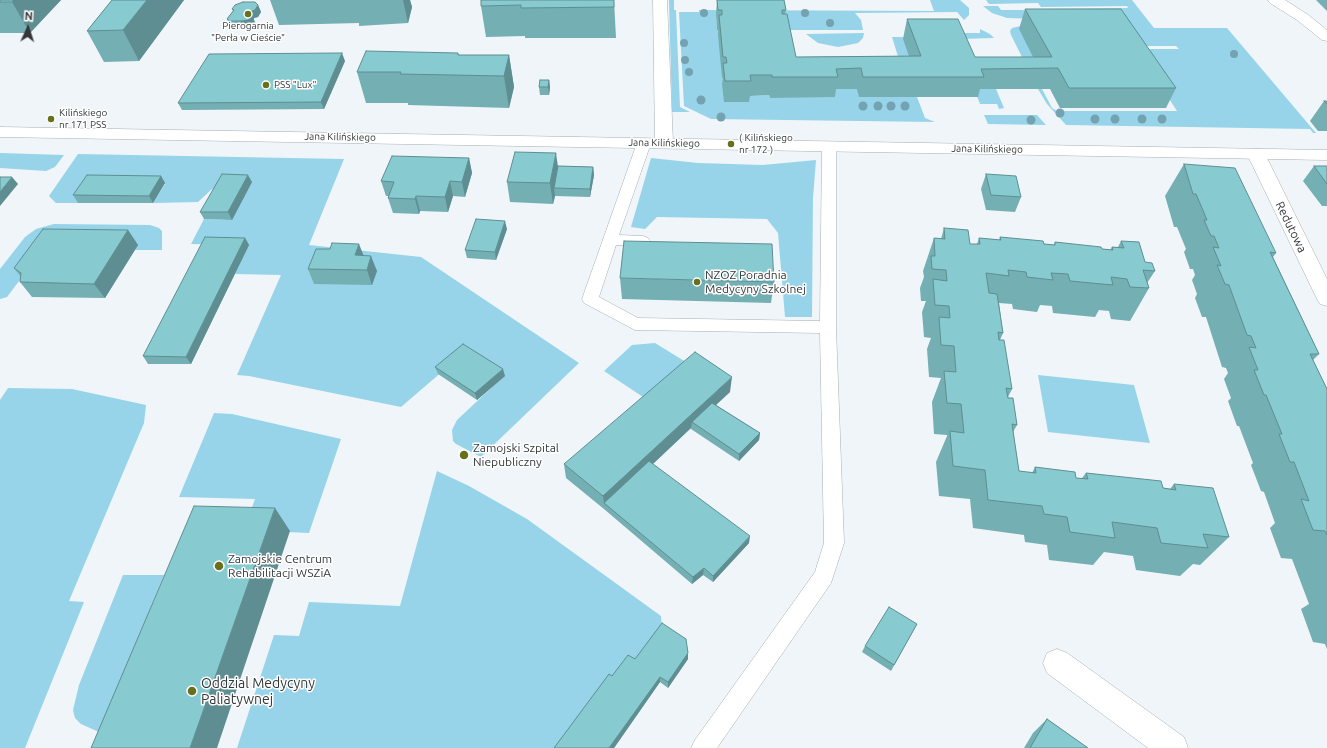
<!DOCTYPE html>
<html>
<head>
<meta charset="utf-8">
<style>
  body { margin:0 }
  #map { position:relative; width:1327px; height:748px; overflow:hidden; background:#eff5f8; font-family:Ubuntu,sans-serif }
  canvas { display:block }
  .north { position:absolute; left:8px; top:8px; width:40px; height:40px; -webkit-text-stroke:3px #fff; paint-order:stroke; rotate:3deg; font-size:11px; font-weight:700; line-height:16px; text-align:center; color:#353738 }
  .north::after { content:''; display:block; margin:auto; width:14px; height:18px; background:#353738; clip-path:polygon(50% 0,100% 100%,50% 72%,0 100%) }
</style>
</head>
<body>
<div id="map">
<canvas width="1327" height="748"></canvas>
<div class="north">N</div>
</div>
<script>
const c = document.querySelector('canvas').getContext('2d');
c.lineJoin = 'round';
function paint(path, color) { c.fillStyle = color; c.fill(path, 'evenodd'); }
const shape = rows => new Path2D(rows.map(r => 'M' + r).join(''));
function trace(path, color, width, dash) { c.strokeStyle = color; c.lineWidth = width; c.lineCap = dash ? 'butt' : 'round'; c.setLineDash(dash || []); c.stroke(path); }
function drawText(font, color, halo, rows, align = 'center') {
  c.font = font + ' Ubuntu,sans-serif'; c.lineWidth = 3; c.setLineDash([]); c.textBaseline = 'middle'; c.strokeStyle = halo; c.fillStyle = color; for (const [text, x, y, turn = 0] of rows) {
    c.save(); c.translate(x, y); c.rotate((+turn || 0) * Math.PI / 180); c.textAlign = isNaN(turn) ? turn : align; if (halo) c.strokeText(text, 0, 0); c.fillText(text, 0, 0); c.restore();
  }
}
paint(shape([
  [669,0,674,0,674,10,676,10,680,107,690,112,672,112],
  [927,0,960,0,969,8,969,15,964,20,957,12,855,13,861,20,863,30,789,30,785,13,716,15,717,30,720,30,725,78,724,102,749,102,749,96,769,95,770,98,832,89,857,89,917,97,925,118,935,122,711,119,684,106,679,12,699,12,699,10,934,11,930,0],
  [986,0,1132,0,1154,28,1227,28,1316,133,1313,133,1310,129,1066,125,1047,104,1038,89,1042,89,1052,108,1057,111,1177,111,1137,49,1179,49,1176,46,1131,46,1043,9,1128,8,1127,6,1041,7,1038,3,989,4],
  [983,6,998,6,1001,10,1033,10,1038,19,1007,18,992,13],
  [1025,25,1044,77,1032,77,1011,35,1010,31,1012,28],
  [980,29,990,34,994,38,960,39,958,33,980,33],
  [864,33,863,38,858,43,838,47,818,43,806,34],
  [892,37,948,37,916,77,900,63],
  [974,89,996,89,1004,108,999,109,997,104,980,104],
  [1037,115,1046,125,988,124,984,115],
  [0,153,64,155,55,167,46,171,0,168],
  [78,154,344,159,309,245,421,257,579,363,481,457,456,444,453,441,452,430,457,420,504,376,465,352,401,407,249,376,237,375,281,275,235,274,248,245,191,244,204,219,232,220,222,190,212,189,198,202,153,203,165,184,92,183,78,203,56,203,49,196],
  [651,158,698,163,763,165,816,160,813,198,812,317,785,317,778,233,767,219,657,217,645,229,631,227],
  [54,224,150,225,159,228,162,231,162,250,135,250,137,245,47,244,7,297,0,299,0,269,25,237,36,229],
  [655,343,694,367,652,403,604,371,632,345],
  [1038,375,1134,385,1150,443,1048,432],
  [8,388,72,389,146,405,144,423,69,601,84,602,25,748,0,748,0,400],
  [214,413,232,414,341,439,309,533,244,530,255,499,179,497],
  [437,471,469,486,527,519,661,616,662,629,635,663,556,748,237,748,274,635,299,636,309,602,400,606],
  [123,575,164,575,99,732,81,724,75,718,73,710,79,685]
]), '#97d4e9');
const lane = shape([
  [644,139,649,140,651,143,619,235,643,236,648,238,650,241,648,244,643,246,616,245,599,297,638,318,820,321,822,146,824,143,829,142,834,143,836,146,836,328,844,543,831,583,717,748,691,748,695,740,815,572,824,543,820,333,635,330,584,303,582,299,637,143,639,140,644,139]
]);
const street = shape([
  [653,0,667,0,673,143,670,147,664,148,658,147,655,143,653,0],
  [1268,0,1285,0,1307,14,1327,30,1327,41,1322,40,1297,20,1270,3,1268,0],
  [1256,149,1262,150,1265,154,1327,279,1327,306,1320,304,1317,299,1247,154,1250,150,1256,149],
  [1057,649,1067,653,1184,737,1188,748,1148,748,1047,673,1043,663,1047,653,1057,649]
]);
const secondary = shape([
  [0,127,1327,150,1327,160,0,137,0,127]
]);
trace(lane, '#a8aeb1', 1);
trace(street, '#a8aeb1', 1);
trace(secondary, '#a8aeb1', 1);
paint(lane, '#fff');
paint(street, '#fff');
paint(secondary, '#fff');
c.fillStyle = '#73a2b0';
for (const [x, y, r] of [
  [704,13,4],
  [805,13,4],
  [830,23,4],
  [684,43,4],
  [1234,54,4],
  [685,60,4],
  [689,72,4],
  [701,100,4.5],
  [863,106,4.5],
  [878,106,4.5],
  [891,106,4.5],
  [905,106,4.5],
  [1060,113,4.5],
  [721,117,4.5],
  [1095,119,4.5],
  [1115,119,4.5],
  [1142,119,4.5],
  [1162,119,4.5],
  [1031,120,4.5]
]) { c.beginPath(); c.arc(x, y, r, 0, 2 * Math.PI); c.fill(); }
paint(shape([
  [0,0,61,0,30,33,0,33],
  [112,0,184,0,139,61,104,62,87,31],
  [270,0,410,0,412,7,408,23,359,26,359,23,279,25],
  [614,0,616,38,525,38,525,36,486,37,481,6],
  [717,0,784,0,786,10,785,14,796,57,909,56,903,39,907,19,975,57,1033,57,1019,29,1025,9,1176,88,1166,108,1060,108,1050,89,980,89,978,97,859,97,857,89,836,89,835,97,770,98,769,95,750,96,749,102,724,102,722,84,723,78,722,78,718,35,718,30,717,30,716,15],
  [1316,0,1327,0,1327,11],
  [258,5,261,12,258,17,254,18,254,20,255,22,251,27,244,29,233,28,230,26,227,19,233,11,232,9],
  [458,53,459,55,509,55,514,87,509,108,408,105,408,103,366,103,357,72],
  [345,61,324,109,182,110,178,103],
  [549,80,550,87,549,95,540,95,539,87],
  [1324,101,1327,101,1327,131,1318,131,1310,121],
  [469,158,472,173,465,197,453,196,448,212,420,211,419,214,393,213,388,198,389,196,386,196,381,181],
  [1184,164,1276,253,1273,257,1319,354,1313,360,1327,389,1327,649,1325,644,1313,642,1301,609,1309,604,1292,559,1281,558,1270,528,1275,523,1264,492,1261,491,1251,465,1253,463,1239,426,1237,426,1228,401,1231,398,1224,379,1228,373,1226,368,1222,367,1206,317,1202,317,1195,298,1197,294,1192,280,1195,275,1193,269,1190,269,1184,252,1186,249,1177,227,1174,227,1165,196],
  [558,166,593,167,594,175,590,197,555,196,553,204,510,202,507,182],
  [1314,166,1327,166,1327,206,1322,206,1303,181],
  [986,174,1021,197,1015,212,986,210,981,189],
  [161,176,165,183,153,203,78,203,73,195],
  [252,182,232,220,204,219,200,212],
  [944,228,970,244,977,244,979,238,999,240,1000,237,1044,244,1054,245,1055,242,1110,250,1112,247,1118,247,1121,241,1155,271,1147,283,1149,288,1130,321,1111,319,1109,311,1099,310,1095,317,1053,313,1052,306,1040,305,1037,312,1013,309,1012,304,999,303,1003,333,1000,340,1012,389,1008,397,1017,425,1013,432,1019,471,1032,473,1035,467,1076,478,1082,478,1086,473,1170,489,1174,484,1229,537,1200,565,1193,564,1180,576,1136,570,1133,556,1104,552,1093,565,1049,560,1047,545,1025,542,1024,535,973,528,970,499,939,496,936,462,947,436,947,435,934,434,932,402,941,378,929,377,927,349,931,338,924,337,922,312,926,301,921,301,920,288,924,277,923,271,934,238,941,239],
  [507,229,496,260,467,258,465,250],
  [128,230,138,245,105,298,32,297,20,282,21,277,14,268],
  [245,238,249,245,191,364,148,364,143,356],
  [364,256,377,271,372,285,314,284,308,269],
  [620,278,774,282,771,303,622,299],
  [435,367,505,376,477,400,438,374],
  [730,392,716,405,760,433,759,440,739,461,691,429,691,428,653,464,749,543,713,582,703,575,692,584,604,509,566,478,564,464],
  [917,624,891,671,862,652,865,646],
  [688,653,688,659,668,688,660,682,614,748,554,748,612,676,635,659],
  [1047,719,1088,748,1024,748,1033,733]
]), '#74afb3');
paint(shape([
  [14,0,61,0,30,33,12,2],
  [147,0,184,0,139,61,123,30],
  [403,0,410,0,412,7,408,23],
  [258,5,261,12,258,17,254,18,254,20,255,22,251,27,244,29,241,21,250,14,252,11],
  [342,53,345,61,324,109,321,102],
  [509,55,514,87,509,108,504,76],
  [549,80,550,87,549,95,548,87],
  [556,153,559,174,554,188,555,196,553,204,550,183],
  [469,158,472,173,465,197,462,182],
  [593,167,594,175,590,197,590,189],
  [248,175,252,182,232,220,228,212],
  [161,176,165,183,153,203,149,196],
  [12,177,18,184,0,206,0,192],
  [450,181,453,196,448,212,445,197],
  [416,196,420,211,419,214,415,199],
  [505,221,507,229,496,260,495,252],
  [128,230,138,245,105,298,94,284],
  [245,238,249,245,191,364,186,357],
  [359,244,365,259,355,255],
  [371,256,377,271,372,285,367,270],
  [503,369,505,376,477,400,475,393],
  [732,377,730,392,695,424,692,422,691,428,608,506,604,503,603,496],
  [760,433,759,440,739,461,739,454],
  [275,508,290,531,217,748,190,748],
  [750,536,749,543,713,582,713,576],
  [704,568,703,575,692,584,693,577],
  [688,653,688,659,668,688,668,682],
  [660,677,660,682,614,748,609,748]
]), '#5e8e92');
const building = shape([
  [0,0,14,0,12,2,0,2,0,0],
  [112,0,147,0,123,30,87,31,112,0],
  [481,0,614,0,614,7,521,8,521,5,481,6,481,0],
  [717,0,784,0,786,10,782,10,782,14,787,14,796,57,921,56,907,19,958,19,975,57,1052,57,1025,9,1121,9,1176,88,1069,88,1058,68,981,69,984,77,863,77,861,68,836,69,838,77,772,77,772,75,750,75,751,81,725,81,723,63,727,63,726,57,723,57,719,15,722,15,722,10,718,10,717,0],
  [243,2,255,2,258,5,255,10,252,11,250,14,252,15,248,20,241,21,230,21,227,19,234,10,232,9,235,5,243,2],
  [366,51,458,53,458,55,509,55,504,76,400,74,401,72,357,72,366,51],
  [342,53,321,102,178,103,209,54,342,53],
  [540,80,549,80,548,87,539,87,540,80],
  [1324,101,1327,101,1327,104,1324,101],
  [515,152,556,153,550,183,507,182,515,152],
  [392,156,469,158,462,182,450,181,445,197,416,196,415,199,388,198,394,182,381,181,392,156],
  [1184,164,1235,168,1276,253,1270,252,1319,354,1310,354,1327,389,1327,535,1325,531,1313,530,1301,499,1309,501,1294,462,1290,462,1279,434,1282,434,1266,395,1264,395,1254,370,1258,370,1249,347,1256,348,1251,336,1247,335,1229,285,1225,284,1217,265,1221,266,1213,247,1219,248,1214,236,1211,236,1204,220,1207,220,1196,194,1193,194,1184,164],
  [558,166,593,167,590,189,554,188,558,166],
  [1314,166,1327,166,1327,184,1314,166],
  [222,174,248,175,228,212,200,212,222,174],
  [986,174,1016,176,1021,197,991,195,986,174],
  [87,175,161,176,149,196,73,195,87,175],
  [0,177,12,177,0,192,0,177],
  [476,219,505,221,495,252,465,250,476,219],
  [944,228,968,230,970,244,980,244,979,238,1001,240,1000,237,1043,241,1044,244,1055,245,1055,242,1101,247,1102,249,1113,250,1112,247,1124,248,1121,241,1139,242,1145,262,1152,263,1155,271,1143,270,1149,288,1130,287,1127,279,1111,277,1113,285,1070,281,1068,274,1051,273,1053,280,1027,277,1026,272,1008,270,1009,276,986,273,989,293,997,294,1003,333,998,332,999,340,1004,340,1012,389,1006,388,1008,398,1013,398,1017,425,1012,424,1019,471,1036,473,1035,467,1075,472,1076,478,1088,479,1086,473,1161,481,1163,488,1176,490,1174,484,1213,488,1229,537,1203,534,1208,548,1161,543,1157,528,1112,522,1115,538,1070,532,1067,517,1044,514,1042,506,988,500,985,470,953,466,950,431,964,433,961,404,947,403,944,371,956,372,954,346,941,345,939,317,950,318,949,306,935,305,933,279,947,281,946,270,932,269,931,256,935,256,934,238,945,239,944,228],
  [43,229,128,230,94,284,20,282,21,273,14,268,43,229],
  [205,237,245,238,186,357,143,356,205,237],
  [624,241,772,244,774,282,620,278,624,241],
  [332,243,359,244,355,255,371,256,367,270,308,269,316,249,330,249,332,243],
  [463,344,503,369,475,393,435,367,463,344],
  [695,352,732,377,603,496,564,464,695,352],
  [712,403,760,433,739,454,692,422,712,403],
  [649,461,750,536,713,576,704,568,693,577,604,503,649,461],
  [194,506,275,508,190,748,91,748,194,506],
  [889,607,917,624,894,665,865,646,889,607],
  [662,623,686,639,688,653,668,682,660,677,609,748,554,748,609,674,612,676,628,655,635,659,662,623],
  [1047,719,1088,748,1030,748,1047,719]
]);
paint(building, '#87cbd0');
trace(building, '#5e8e92', 1);
for (const [x, y, r, color] of [
  [248,14,4,"#67711b"],
  [266,85,4,"#67711b"],
  [51,119,4,"#67711b"],
  [731,144,4,"#67711b"],
  [697,282,4,"#67711b"],
  [464,455,5,"#67711b"],
  [219,566,5,"#67711b"],
  [192,691,5,"#67711b"]
]) { const dot = new Path2D(); dot.arc(x, y, r, 0, 2 * Math.PI); c.fillStyle = color; c.fill(dot); trace(dot, '#fff', 1.5); }
drawText('10px', '#353738', '#fff', [
  ["Pierogarnia",248,26,"center"],
  ["\"Perła w Cieście\"",248,38,"center"],
  ["PSS \"Lux\"",274,85],
  ["Kilińskiego",59,113],
  ["nr 171 PSS",59,125],
  ["( Kilińskiego",739,138],
  ["nr 172 )",739,150]
], 'left');
drawText('10px', '#353738', '#fff', [
  ["Jana Kilińskiego",340,137,1],
  ["Jana Kilińskiego",664,143,1],
  ["Jana Kilińskiego",987,149,1]
]);
drawText('12px', '#353738', '#fff', [
  ["Redutowa",1291,227,64]
]);
drawText('12px', '#353738', '#fff', [
  ["NZOZ Poradnia",705,275],
  ["Medycyny Szkolnej",705,289],
  ["Zamojski Szpital",473,448],
  ["Niepubliczny",473,462],
  ["Zamojskie Centrum",228,559],
  ["Rehabilitacji WSZiA",228,573]
], 'left');
drawText('14px', '#353738', '#fff', [
  ["Oddzial Medycyny",201,683],
  ["Paliatywnej",201,699]
], 'left');
</script>
</body>
</html>
